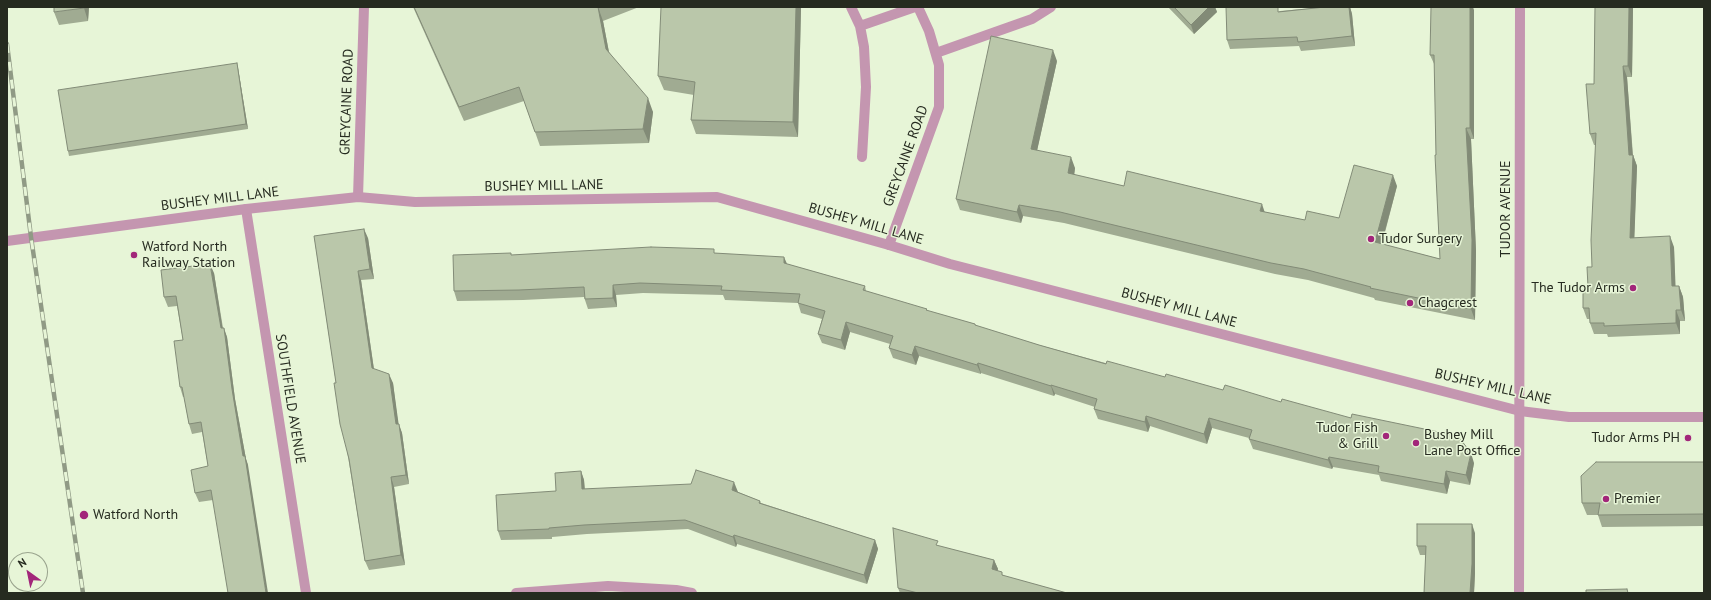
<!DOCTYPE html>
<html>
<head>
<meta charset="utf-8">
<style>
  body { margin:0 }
  #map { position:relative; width:1711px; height:600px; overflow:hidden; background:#e7f5d7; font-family:"PT Sans",sans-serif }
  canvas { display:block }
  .frame { position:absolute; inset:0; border:8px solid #262b20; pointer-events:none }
  .north { position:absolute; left:8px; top:552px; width:40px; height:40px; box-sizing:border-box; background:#e7f5d7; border:1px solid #9aa48e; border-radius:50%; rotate:327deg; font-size:11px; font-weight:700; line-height:16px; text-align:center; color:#262b20 }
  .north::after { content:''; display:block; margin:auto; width:14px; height:18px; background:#a2267a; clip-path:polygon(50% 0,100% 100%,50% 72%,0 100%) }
</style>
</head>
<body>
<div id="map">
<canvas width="1711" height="600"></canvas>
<div class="frame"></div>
<div class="north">N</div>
</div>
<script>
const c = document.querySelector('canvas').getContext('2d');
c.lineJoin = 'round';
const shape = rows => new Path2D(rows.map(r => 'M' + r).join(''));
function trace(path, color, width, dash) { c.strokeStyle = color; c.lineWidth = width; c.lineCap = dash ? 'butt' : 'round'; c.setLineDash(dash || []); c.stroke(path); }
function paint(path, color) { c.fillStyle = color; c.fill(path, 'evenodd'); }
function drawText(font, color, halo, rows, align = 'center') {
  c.font = font + ' "PT Sans",sans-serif'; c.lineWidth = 3; c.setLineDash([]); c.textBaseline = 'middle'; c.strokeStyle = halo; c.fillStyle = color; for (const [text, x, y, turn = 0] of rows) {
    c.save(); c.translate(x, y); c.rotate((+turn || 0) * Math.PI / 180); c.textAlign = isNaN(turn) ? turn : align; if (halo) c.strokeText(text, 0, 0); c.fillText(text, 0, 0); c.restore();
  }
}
trace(shape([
  [851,7,860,26,864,47,866,87,862,157],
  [860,26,915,7],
  [936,53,1032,19,1051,7]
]), '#c496b0', 10);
trace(shape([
  [358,197,364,7],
  [246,209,306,593],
  [889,245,939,107,939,65,929,31,918,7],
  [516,593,608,586,676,590,692,593],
  [1519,593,1520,7]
]), '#c496b0', 10);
trace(shape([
  [7,241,246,209,358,197,415,202,717,197,889,245,950,264,1520,411,1569,417,1704,417]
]), '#c496b0', 10);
const rail = shape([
  [7,44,31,237,83,593]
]);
trace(rail, '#909a85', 4.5);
trace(rail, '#e7f5d7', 3, [9]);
paint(shape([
  [89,7,88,21,59,25,54,12],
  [413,7,639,7,603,21,609,52,653,112,649,143,540,146,524,101,464,121],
  [801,7,798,137,696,134,691,120,694,95,664,90,658,76],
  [1168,7,1215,7,1217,12,1194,34],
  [1325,7,1350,7,1352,14,1355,46,1301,51,1299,46,1230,49,1227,40,1280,11],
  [1595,7,1633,7,1632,77,1627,77,1633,155,1637,166,1634,238,1674,247,1675,286,1679,286,1683,297,1685,321,1680,321,1680,334,1608,337,1607,334,1594,334,1590,323,1590,319,1587,319,1583,308,1592,267,1596,145,1594,145,1590,134,1594,84],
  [1474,10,1474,139,1471,139,1476,251,1475,320,1375,300,1374,298,1308,280,1275,274,1064,223,1023,216,1021,223,960,210,956,199,1057,61,1037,150,1075,168,1074,175,1124,186,1265,212,1305,220,1339,218,1397,186,1382,244,1440,259,1436,155,1435,66,1430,55],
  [237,63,238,68,248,129,69,156,68,151],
  [314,236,368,238,374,279,361,280,374,369,393,383,398,424,402,433,409,484,394,487,405,565,369,570,365,561,336,383],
  [511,253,511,255,716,253,787,264,865,286,866,291,927,311,975,324,976,326,1039,345,1474,463,1470,485,1450,481,1447,494,1381,481,1379,475,1333,467,1332,469,1253,449,1249,439,1249,438,1212,428,1207,444,1150,426,1148,432,1098,419,1094,409,1095,407,1055,394,1054,396,981,373,981,374,919,356,916,365,893,358,889,348,890,344,850,332,845,350,822,343,818,334,822,319,801,313,798,303,725,300,723,295,643,293,616,295,617,307,588,309,584,297,523,300,457,301,454,291],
  [214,273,223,328,227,337,235,399,246,459,248,465,213,500,199,502,195,493,208,466,202,432,192,434,189,424,184,397,183,397,180,387,183,340,177,306,168,307,164,297],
  [1704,462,1704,526,1602,527,1598,515,1587,515,1582,503],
  [581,471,584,480,585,489,738,492,760,501,761,503,875,540,878,549,867,584,737,544,736,547,688,529,587,534,552,537,552,539,501,540,498,531,556,491],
  [1475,533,1475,573,1474,593,1424,593,1426,555,1420,555,1417,546],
  [939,546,994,560,998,569,997,571,1004,576,1067,593,900,593,898,588]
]), '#a0ab92');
paint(shape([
  [84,7,89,7,88,21,84,8],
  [598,7,603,21,611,63,606,49],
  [796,7,801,7,798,137,793,122],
  [1209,7,1215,7,1217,12,1194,34,1191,25],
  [1349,7,1350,7,1352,14,1355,46,1352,36],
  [1470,7,1473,7,1474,10,1474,139,1470,128],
  [1629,7,1633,7,1632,77,1628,66],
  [1053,50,1057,61,1035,160,1031,149],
  [237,63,238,68,248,129,246,124],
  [1623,66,1627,77,1633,160,1633,155,1637,166,1634,249,1630,238,1629,155],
  [648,98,653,112,649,143,643,129],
  [1466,128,1471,139,1476,251,1475,320,1471,309],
  [1071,157,1075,168,1073,184,1068,173],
  [1393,175,1397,186,1379,253,1375,242],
  [1262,204,1266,216,1260,211],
  [1019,205,1023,216,1021,223,1017,212],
  [364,229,368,238,374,279,370,269],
  [1670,236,1674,247,1676,297,1672,286],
  [784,257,788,266,784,263],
  [210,264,214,273,224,338,221,328],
  [358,271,361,280,375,377,372,368],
  [613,285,616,295,617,307,613,298],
  [1679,286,1683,297,1685,321,1681,310],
  [1676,310,1680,321,1680,334,1676,323],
  [846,322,850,332,845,350,841,340],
  [224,328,227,337,235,399,246,459,248,465,268,593,266,593,232,389],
  [915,346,919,356,916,365,912,355],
  [978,363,981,373,981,374,977,365],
  [389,374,393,383,400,434,396,424],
  [1051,385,1055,394,1054,396,1051,386],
  [1146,416,1150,426,1148,432,1145,422],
  [1209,418,1212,428,1207,444,1204,434],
  [399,424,402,433,409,484,406,475],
  [1471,453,1474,463,1470,485,1466,475],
  [1329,457,1333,467,1332,469,1328,460],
  [581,471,584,480,585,498,582,489],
  [1446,471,1450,481,1447,494,1444,484],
  [391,477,394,487,405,565,401,555],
  [734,482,738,492,736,499,732,490],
  [1472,524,1475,533,1475,573,1474,593,1470,593],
  [734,535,737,544,736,547,733,537],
  [875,540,878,549,867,584,864,575],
  [994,560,998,569,995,579,992,569]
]), '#828b77');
const building = shape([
  [54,7,84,7,84,8,54,12,54,7],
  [414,7,598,7,606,49,648,98,643,129,535,132,519,87,459,107,414,7],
  [661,7,796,7,793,122,691,120,695,82,658,76,661,7],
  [1174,7,1209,7,1191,25,1174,7],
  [1226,7,1278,7,1278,12,1325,7,1349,7,1352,36,1298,42,1297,37,1227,40,1226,7],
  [1431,7,1470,7,1470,128,1466,128,1472,240,1471,309,1370,288,1371,287,1304,269,1271,263,1060,212,1019,205,1017,212,956,199,991,36,1053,50,1031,149,1071,157,1068,173,1124,186,1127,171,1262,204,1260,211,1305,220,1307,211,1339,218,1354,165,1393,175,1375,242,1440,259,1435,155,1436,155,1434,55,1430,55,1431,7],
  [1595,7,1629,7,1628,66,1623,66,1629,155,1633,155,1630,238,1670,236,1672,286,1679,286,1681,310,1676,310,1676,323,1604,326,1604,323,1590,323,1589,308,1583,308,1583,289,1588,287,1587,267,1592,267,1591,240,1596,133,1590,134,1586,84,1594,84,1595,7],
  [237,63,246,124,68,151,58,90,237,63],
  [364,229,370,269,358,271,372,368,389,374,396,424,399,424,406,475,391,477,401,555,365,561,349,459,340,424,334,383,336,383,314,236,364,229],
  [651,247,714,249,714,253,784,257,784,263,865,286,863,290,927,309,926,310,975,324,975,325,1039,345,1106,364,1107,361,1165,377,1166,374,1223,390,1225,385,1281,402,1282,399,1351,418,1352,414,1458,436,1471,453,1466,475,1446,471,1444,484,1378,472,1379,466,1329,457,1328,460,1249,439,1252,430,1209,418,1204,434,1146,416,1145,422,1094,409,1097,399,1051,385,1051,386,978,363,977,365,915,346,912,355,889,348,893,336,846,322,841,340,818,334,825,311,798,303,800,294,721,290,722,286,640,283,613,285,613,298,585,299,584,287,519,290,454,291,453,255,511,253,511,255,651,247],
  [210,264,221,328,224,328,232,389,243,456,245,456,266,593,228,593,211,490,195,493,191,470,208,466,201,422,189,424,182,387,180,387,174,341,183,340,176,296,164,297,161,270,210,264],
  [1596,462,1704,462,1704,514,1598,515,1600,503,1582,503,1581,476,1596,462],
  [696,470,734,482,732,490,760,501,759,503,875,540,864,575,734,535,733,537,685,520,584,525,549,528,549,529,498,531,496,495,556,491,555,473,581,471,582,489,691,484,696,470],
  [1417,524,1472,524,1472,564,1470,593,1424,593,1426,546,1417,546,1417,524],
  [893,528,938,541,936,545,994,560,992,569,1002,572,1002,575,1067,593,918,593,898,588,893,528],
  [1627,589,1628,593,1586,593,1586,590,1627,589]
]);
paint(building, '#bac7aa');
trace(building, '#828b77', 1);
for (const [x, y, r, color] of [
  [1371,239,4,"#a2267a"],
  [134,255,4,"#a2267a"],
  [1633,288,4,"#a2267a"],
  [1410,303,4,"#a2267a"],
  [1386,436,4,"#a2267a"],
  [1688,438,4,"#a2267a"],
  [1416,443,4,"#a2267a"],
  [1606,499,4,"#a2267a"],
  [84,515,5,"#a2267a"]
]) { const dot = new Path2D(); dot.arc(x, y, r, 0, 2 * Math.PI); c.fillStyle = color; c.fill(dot); trace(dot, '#e7f5d7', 1.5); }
drawText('14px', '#262b20', '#e7f5d7', [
  ["GREYCAINE ROAD",347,102,-88],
  ["GREYCAINE ROAD",906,156,-70],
  ["BUSHEY MILL LANE",544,186,-1],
  ["BUSHEY MILL LANE",220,199,-7],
  ["TUDOR AVENUE",1506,209,-90],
  ["BUSHEY MILL LANE",866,224,16],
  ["BUSHEY MILL LANE",1179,308,15],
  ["BUSHEY MILL LANE",1493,387,13],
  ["SOUTHFIELD AVENUE",290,399,81]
]);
drawText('14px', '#262b20', '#e7f5d7', [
  ["Tudor Surgery",1379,239],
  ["Watford North",142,247],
  ["Railway Station",142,263],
  ["The Tudor Arms",1625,288,"right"],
  ["Chagcrest",1418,303],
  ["Tudor Fish",1378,428,"right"],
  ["& Grill",1378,444,"right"],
  ["Bushey Mill",1424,435],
  ["Lane Post Office",1424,451],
  ["Tudor Arms PH",1680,438,"right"],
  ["Premier",1614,499],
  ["Watford North",93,515]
], 'left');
</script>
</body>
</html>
